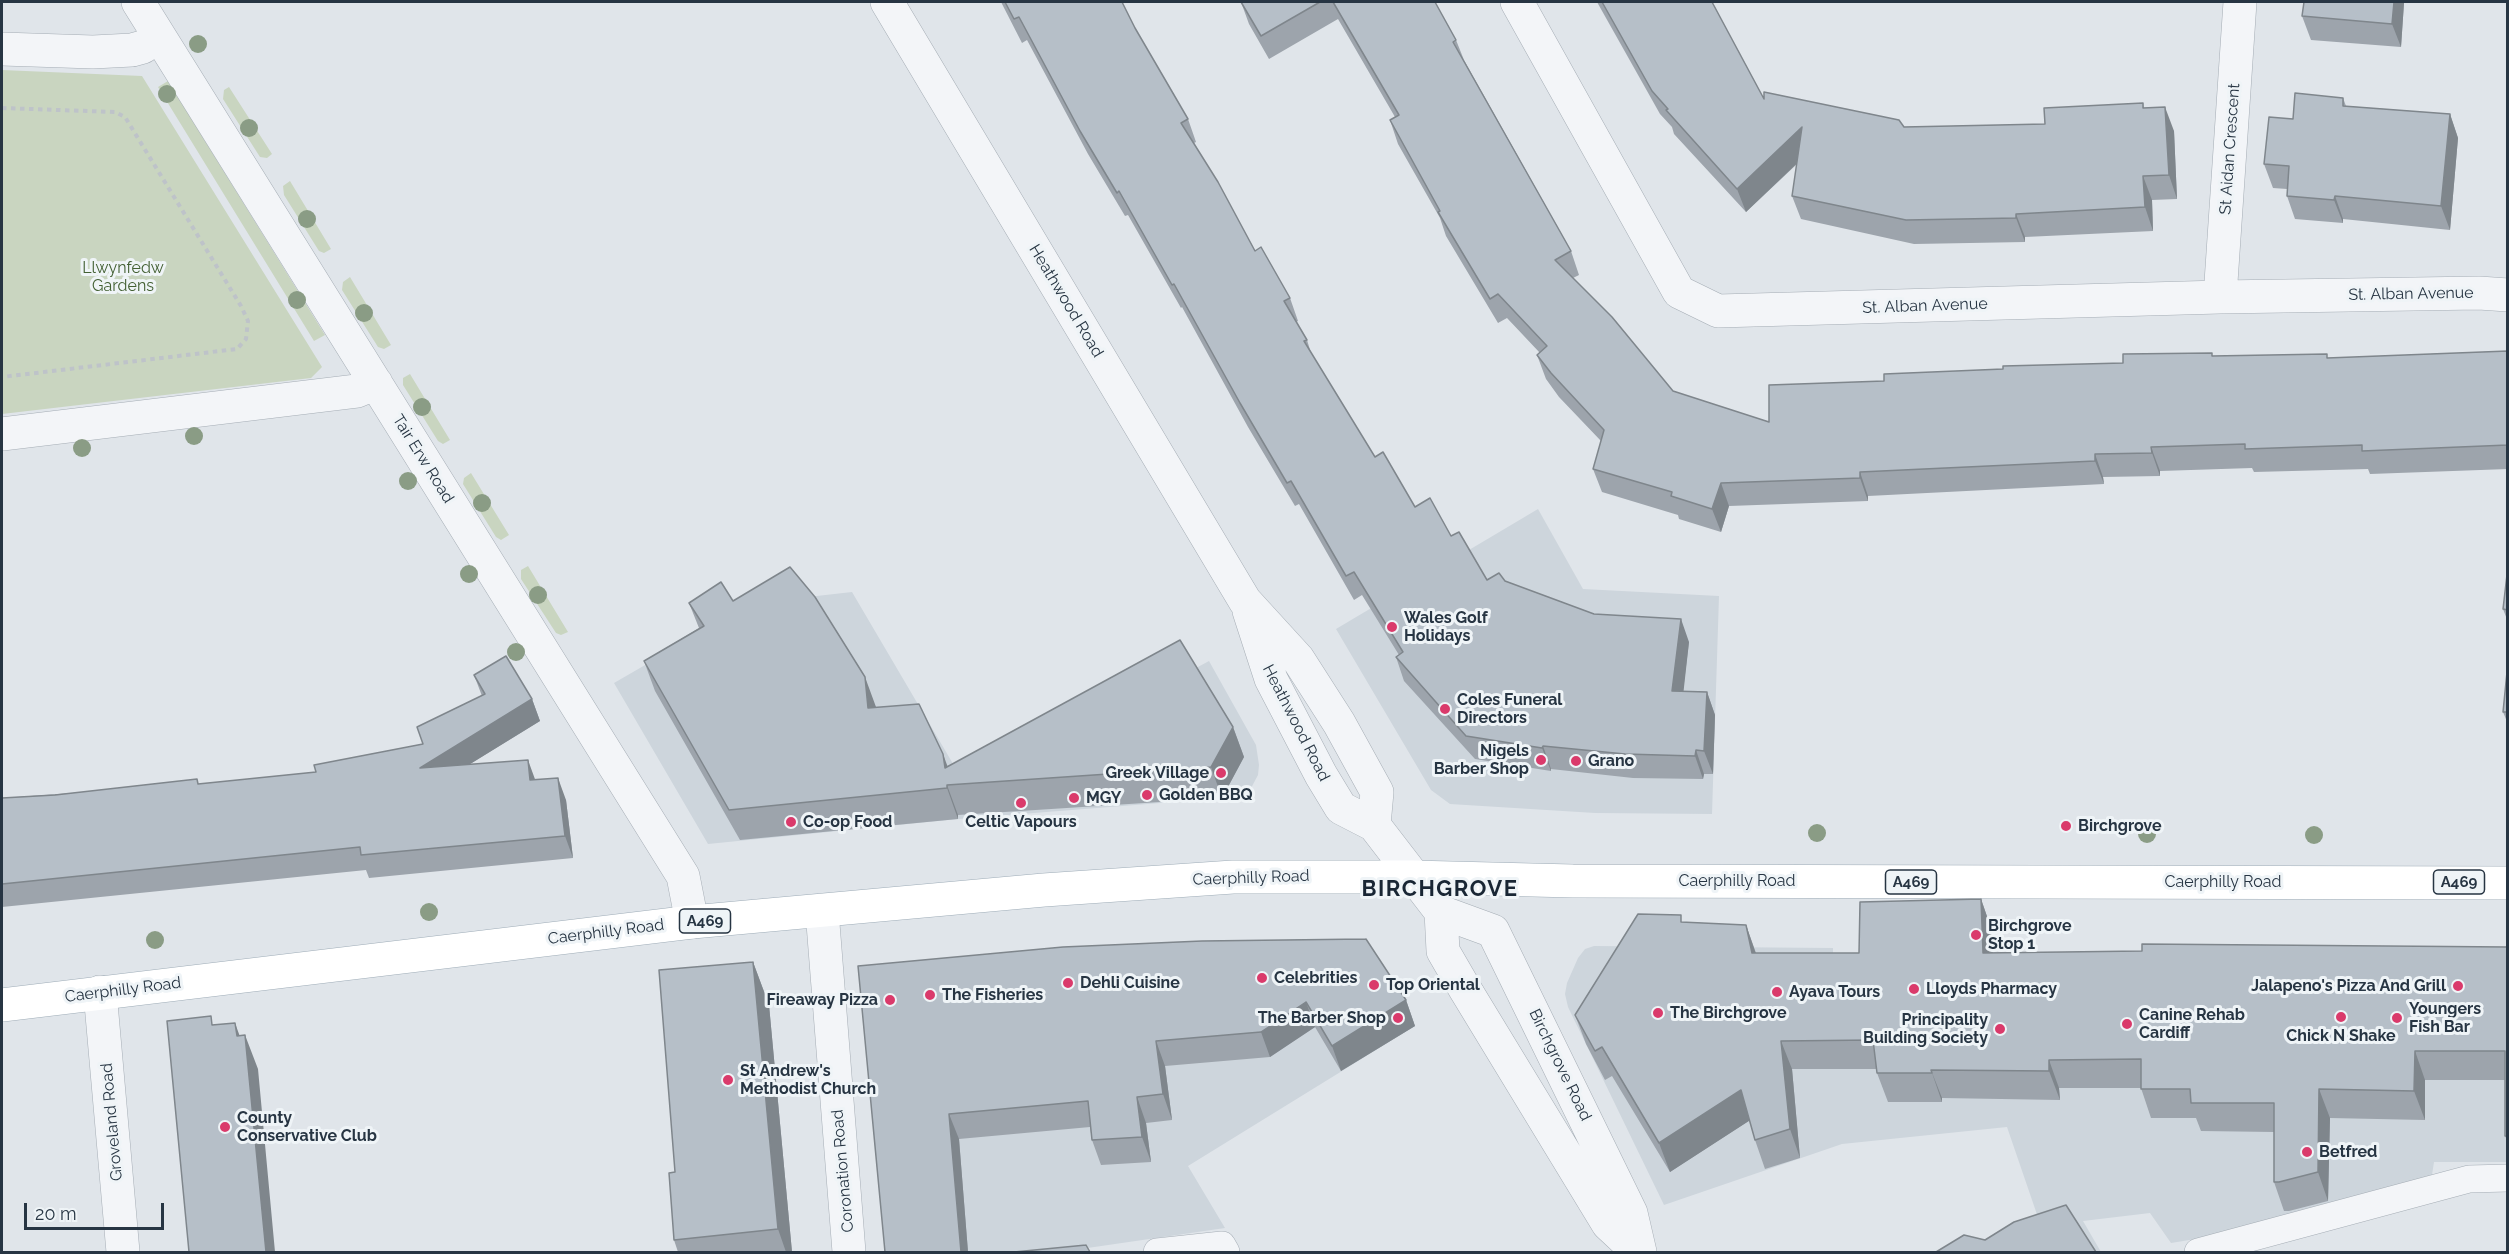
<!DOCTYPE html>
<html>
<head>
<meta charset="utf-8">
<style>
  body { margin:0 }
  #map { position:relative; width:2509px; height:1254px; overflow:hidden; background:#e0e5ea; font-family:Raleway,sans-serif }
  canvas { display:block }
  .frame { position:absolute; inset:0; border:3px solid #273543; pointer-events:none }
  .scale { position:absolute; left:24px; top:1203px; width:140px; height:27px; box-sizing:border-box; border:3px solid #273543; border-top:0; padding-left:8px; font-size:18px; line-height:21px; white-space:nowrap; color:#273543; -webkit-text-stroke:4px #eff4f7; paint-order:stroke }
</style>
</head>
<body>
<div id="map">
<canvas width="2509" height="1254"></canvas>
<div class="frame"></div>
<div class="scale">20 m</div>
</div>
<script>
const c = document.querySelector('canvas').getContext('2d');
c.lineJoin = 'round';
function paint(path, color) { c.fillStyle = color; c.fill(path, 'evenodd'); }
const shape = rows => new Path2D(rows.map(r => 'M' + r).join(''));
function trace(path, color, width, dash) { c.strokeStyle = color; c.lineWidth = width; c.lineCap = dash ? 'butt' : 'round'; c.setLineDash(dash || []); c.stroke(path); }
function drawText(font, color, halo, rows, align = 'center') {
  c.font = font + ' Raleway,sans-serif'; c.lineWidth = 6; c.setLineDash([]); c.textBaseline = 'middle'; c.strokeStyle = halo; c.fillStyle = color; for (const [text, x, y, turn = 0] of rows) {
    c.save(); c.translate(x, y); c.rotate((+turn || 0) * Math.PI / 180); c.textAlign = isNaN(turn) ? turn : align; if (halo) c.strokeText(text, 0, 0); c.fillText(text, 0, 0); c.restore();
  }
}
paint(shape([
  [1538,509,1583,589,1719,596,1712,814,1595,813,1450,804,1431,790,1336,629],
  [852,592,969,791,1209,661,1256,745,1259,765,1258,775,1250,790,1236,797,958,819,708,844,614,683,704,631,693,610],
  [1594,946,1833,948,1833,982,2507,975,2507,1162,2434,1162,2432,1175,2232,1233,2171,1243,2150,1213,2083,1221,2101,1252,1965,1252,2043,1232,2007,1127,1842,1144,1664,1205,1568,1007,1565,994,1567,983,1578,958,1585,949],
  [977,981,1415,1026,1188,1166,1225,1228,1060,1252,891,1252]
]), '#cdd5dc');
paint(shape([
  [2,70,142,76,322,367,311,378,2,414],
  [168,81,325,335,314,341,158,87],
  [229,87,272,154,267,158,260,157,223,99,224,90],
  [290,181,331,249,324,253,319,251,284,195,283,186],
  [350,277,391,345,384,349,378,347,342,290,343,282],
  [410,374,450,440,443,444,438,441,403,385,403,378],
  [471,473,509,535,501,540,496,537,463,484,464,478],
  [528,566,568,632,561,635,556,633,521,579,521,570]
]), '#c9d5c0');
const service = shape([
  [1157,1252,1222,1245,1226,1252],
  [2198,1252,2469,1179,2508,1178]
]);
const minor = shape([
  [138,2,683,876,692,922],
  [1517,2,1679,292,1718,311,2220,297,2479,293,2508,295],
  [2,49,93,52,132,50,143,47,159,36],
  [2220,297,2240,2],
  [2,434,357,391,376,383],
  [822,911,849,1252],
  [100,992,123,1252]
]);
const tertiary = shape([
  [887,2,1245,601,1298,659,1339,723,1377,792,1374,825],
  [1249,611,1271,679,1321,775,1341,808,1374,825,1441,912,1493,931,1631,1213,1640,1252],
  [1441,912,1443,951,1465,989,1608,1224,1638,1252]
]);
const primary = shape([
  [2,1005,692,922,1044,890,1233,877,1412,877,1573,881,2508,883]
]);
trace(service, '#a5adb5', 28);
trace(minor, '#a5adb5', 34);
trace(tertiary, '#a5adb5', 34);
trace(primary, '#9eacb7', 34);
trace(shape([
  [2,108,115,112,125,117,241,306,248,321,246,339,237,349,2,377]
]), '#bec3c9', 4, [4.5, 4.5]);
trace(service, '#f3f5f8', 27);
trace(minor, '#f3f5f8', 33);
trace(tertiary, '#f3f5f8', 33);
trace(primary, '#fff', 33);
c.fillStyle = '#8a9c85';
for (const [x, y] of [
  [198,44],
  [167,94],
  [249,128],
  [307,219],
  [297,300],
  [364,313],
  [422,407],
  [194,436],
  [82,448],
  [408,481],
  [482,503],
  [469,574],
  [538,595],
  [516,652],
  [1817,833],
  [2147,834],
  [2314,835],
  [429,912],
  [155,940]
]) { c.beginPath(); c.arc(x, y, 9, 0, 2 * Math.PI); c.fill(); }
paint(shape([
  [1001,2,1122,2,1135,28,1188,119,1196,142,1194,143,1255,251,1290,298,1298,321,1296,322,1307,340,1311,353,1375,457,1415,507,1451,536,1487,580,1505,581,1594,614,1689,642,1683,691,1707,692,1715,715,1713,774,1704,774,1703,779,1633,778,1551,769,1551,771,1475,759,1404,681,1396,657,1399,655,1362,595,1354,600,1299,504,1295,506,1248,427,1182,307,1181,308,1128,215,1125,216,1088,154,1027,40,1022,43],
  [1241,2,1435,2,1456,40,1464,60,1571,251,1579,275,1573,278,1673,391,1769,422,1884,381,2003,369,2123,363,2213,356,2329,358,2508,351,2508,469,2370,474,2368,469,2254,472,2252,468,2160,471,2160,476,2103,477,2104,484,1868,496,1868,501,1729,506,1721,532,1679,519,1678,515,1602,492,1593,469,1601,441,1559,397,1546,379,1537,355,1540,353,1507,318,1498,323,1446,236,1440,218,1398,144,1390,120,1395,117,1338,19,1269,59,1249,24],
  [1597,2,1712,2,1764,99,1904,127,2045,124,2143,103,2144,108,2174,131,2177,199,2152,200,2153,231,2025,237,2025,242,1914,244,1801,219,1792,196,1797,164,1746,212,1674,134,1672,127,1660,114],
  [2304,2,2407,2,2407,3,2404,3,2401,47,2311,40,2302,16],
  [2343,98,2346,106,2450,114,2458,138,2450,230,2343,219,2343,223,2295,219,2287,196,2287,189,2273,188,2264,164,2293,119],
  [2508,566,2508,622,2503,609],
  [733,601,876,707,947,767,1233,727,1244,757,1222,798,958,815,958,819,740,840,655,691,644,661,699,628,689,603],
  [2508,662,2508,724,2503,712],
  [474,675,532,699,540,721,470,764,535,780,566,800,573,858,369,878,366,870,2,907,2,798,199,784,316,772,423,744,482,696],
  [1981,899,1991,928,1993,953,2508,947,2508,1142,2505,1136,2505,1080,2425,1080,2425,1120,2330,1118,2328,1201,2289,1211,2284,1211,2274,1182,2274,1132,2201,1131,2196,1118,2151,1118,2141,1088,2059,1088,2060,1100,1942,1098,1942,1102,1888,1102,1877,1073,1877,1069,1792,1069,1800,1158,1765,1169,1755,1140,1750,1120,1670,1172,1612,1076,1605,1080,1586,1044,1575,1015,1683,922,1746,925,1756,953,1859,953],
  [753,962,769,1005,792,1252,678,1252,674,1240],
  [858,966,1406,1000,1415,1026,1341,1071,1315,1027,1270,1057,1165,1066,1172,1120,1146,1123,1151,1162,1101,1165,1092,1140,1090,1127,959,1139,968,1252,885,1252]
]), '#9da4ac');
paint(shape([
  [2394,2,2404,2,2404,3,2401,47,2392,24],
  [2165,107,2174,131,2177,199,2169,175],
  [2450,114,2458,138,2450,230,2441,206],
  [1802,127,1811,150,1746,212,1737,189],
  [2143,176,2152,200,2153,231,2145,207],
  [2335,196,2343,219,2343,223,2334,200],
  [2016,214,2025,237,2025,242,2016,218],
  [2151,447,2160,471,2160,476,2152,453],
  [2095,454,2103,477,2104,484,2095,461],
  [1860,472,1868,496,1868,501,1860,478],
  [1721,483,1729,506,1721,532,1712,509],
  [1681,619,1689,642,1681,714,1672,691],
  [865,677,876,707,868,708],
  [1707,692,1715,715,1713,774,1704,751],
  [532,699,540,721,428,790,420,768],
  [1233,727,1244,757,1222,798,1211,767],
  [1543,746,1551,769,1551,771,1542,748],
  [1696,750,1704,774,1703,779,1695,756],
  [943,754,954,784,945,768],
  [528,760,536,782,530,780],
  [558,778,566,800,573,858,565,836],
  [947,785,958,815,958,819,947,788],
  [1981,899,1991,928,1994,982,1983,953],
  [1746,925,1756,954,1752,953],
  [753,962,769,1005,792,1252,786,1252,778,1229],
  [1406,1000,1415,1026,1341,1071,1332,1046],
  [1306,1002,1315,1027,1270,1057,1261,1032],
  [235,1023,247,1056,245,1035,258,1069,275,1252,266,1252],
  [1156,1041,1165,1066,1172,1120,1163,1094],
  [1781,1041,1792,1069,1800,1158,1790,1129],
  [2415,1051,2425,1080,2425,1120,2414,1091],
  [2049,1060,2059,1088,2060,1100,2049,1071],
  [1931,1070,1942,1098,1942,1102,1932,1073],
  [2319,1089,2330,1118,2328,1201,2318,1172],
  [1741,1090,1752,1119,1670,1172,1659,1143],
  [1137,1097,1146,1123,1151,1162,1142,1137],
  [949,1114,959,1139,968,1252,961,1252]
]), '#7f868c');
const building = shape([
  [1005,2,1122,2,1135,28,1188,119,1181,123,1218,182,1255,251,1261,247,1290,298,1284,301,1307,340,1304,341,1375,457,1383,452,1415,507,1430,498,1451,536,1459,532,1487,580,1499,573,1505,581,1594,614,1681,619,1672,691,1707,692,1704,751,1696,750,1695,756,1625,754,1543,746,1542,748,1466,736,1396,657,1403,652,1354,572,1346,576,1291,481,1287,483,1240,403,1174,284,1172,285,1119,191,1117,193,1080,131,1019,17,1014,19,1005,2],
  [1241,2,1320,2,1261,36,1241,2],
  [1333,2,1435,2,1456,40,1453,42,1571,251,1555,260,1612,317,1673,391,1769,422,1769,385,1884,381,1884,374,2003,369,2003,366,2123,363,2123,354,2212,353,2212,356,2327,354,2327,358,2508,351,2508,445,2362,451,2362,445,2245,449,2245,444,2151,447,2152,453,2095,454,2095,461,1860,472,1860,478,1721,483,1712,509,1671,496,1672,492,1593,469,1604,430,1551,373,1537,355,1547,346,1498,294,1490,299,1438,212,1440,211,1390,120,1399,115,1333,2],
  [1602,2,1712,2,1764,99,1764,92,1899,120,1904,127,2045,124,2044,108,2143,103,2143,108,2165,107,2169,175,2143,176,2145,207,2016,214,2016,218,1906,220,1792,196,1802,127,1737,189,1666,110,1668,109,1652,91,1602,2],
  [2304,2,2394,2,2392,24,2302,16,2304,2],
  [2295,93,2343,98,2343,106,2450,114,2441,206,2335,196,2334,200,2287,196,2289,166,2264,164,2269,117,2293,119,2295,93],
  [2508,566,2508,610,2503,609,2508,566],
  [790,567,815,597,865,677,868,708,919,704,943,754,945,768,1180,640,1233,727,1211,767,947,785,947,788,729,810,644,661,704,626,689,603,721,582,733,601,790,567],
  [506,656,532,699,420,768,528,760,530,780,558,778,565,836,361,855,360,847,2,884,2,798,55,795,197,779,198,784,316,772,314,765,423,744,417,727,485,694,474,675,506,656],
  [2508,662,2508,712,2503,712,2508,662],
  [1981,899,1983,953,2142,951,2142,944,2508,947,2508,1136,2505,1136,2505,1051,2415,1051,2414,1091,2319,1089,2318,1172,2279,1182,2274,1182,2274,1103,2191,1103,2190,1089,2141,1089,2141,1059,2049,1060,2049,1071,1931,1070,1932,1073,1877,1073,1873,1040,1781,1041,1790,1129,1755,1140,1741,1090,1659,1143,1602,1047,1595,1051,1575,1015,1638,914,1681,915,1681,922,1746,925,1752,953,1859,953,1860,902,1981,899],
  [1366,939,1406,1000,1332,1046,1306,1002,1261,1032,1156,1041,1163,1094,1137,1097,1142,1137,1092,1140,1088,1101,949,1114,961,1252,885,1252,858,966,1063,947,1202,941,1366,939],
  [753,962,778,1229,674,1240,669,1173,675,1172,659,970,753,962],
  [211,1016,212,1025,235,1023,237,1036,245,1035,266,1252,189,1252,167,1021,211,1016],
  [2066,1205,2096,1252,1936,1252,1964,1235,1985,1240,2014,1222,2066,1205],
  [1086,1245,1090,1252,1014,1252,1086,1245]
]);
paint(building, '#b6bfc8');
trace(building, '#7f868c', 1.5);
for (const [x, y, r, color] of [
  [1392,627,6,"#da3a6b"],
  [1445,709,6,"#da3a6b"],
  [1541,760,6,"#da3a6b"],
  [1576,761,6,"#da3a6b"],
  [1221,773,6,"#da3a6b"],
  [1147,795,6,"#da3a6b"],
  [1074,798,6,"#da3a6b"],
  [1021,803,6,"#da3a6b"],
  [791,822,6,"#da3a6b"],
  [2066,826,6,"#da3a6b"],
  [1976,935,6,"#da3a6b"],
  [1262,978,6,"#da3a6b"],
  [1068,983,6,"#da3a6b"],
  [1374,985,6,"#da3a6b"],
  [2458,986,6,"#da3a6b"],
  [1914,989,6,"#da3a6b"],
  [1777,992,6,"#da3a6b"],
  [930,995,6,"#da3a6b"],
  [890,1000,6,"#da3a6b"],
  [1658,1013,6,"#da3a6b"],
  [2341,1017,6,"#da3a6b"],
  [1398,1018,6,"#da3a6b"],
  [2397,1018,6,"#da3a6b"],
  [2127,1024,6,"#da3a6b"],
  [2000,1029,6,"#da3a6b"],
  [728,1080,6,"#da3a6b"],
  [225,1127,6,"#da3a6b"],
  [2307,1152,6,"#da3a6b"]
]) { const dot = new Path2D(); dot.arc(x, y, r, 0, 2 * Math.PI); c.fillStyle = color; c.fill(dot); trace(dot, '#eff4f7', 2); }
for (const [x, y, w] of [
  [1911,882,51],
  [2459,882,51],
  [705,921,51]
]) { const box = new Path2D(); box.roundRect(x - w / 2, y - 12, w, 24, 4.5); c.fillStyle = '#eff4f7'; c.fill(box); trace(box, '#273543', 1.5); }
drawText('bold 15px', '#273543', null, [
  ["A469",1911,882],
  ["A469",2459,882],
  ["A469",705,921]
]);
drawText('16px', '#273543', '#eff4f7', [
  ["St Aidan Crescent",2230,149,-86],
  ["St. Alban Avenue",2411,294,-1],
  ["Heathwood Road",1066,301,59],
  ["St. Alban Avenue",1925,306,-2],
  ["Tair Erw Road",423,459,58],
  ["Heathwood Road",1296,723,63],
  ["Caerphilly Road",1251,878,-2],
  ["Caerphilly Road",1737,881],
  ["Caerphilly Road",2223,882],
  ["Caerphilly Road",606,932,-7],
  ["Caerphilly Road",123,990,-7],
  ["Birchgrove Road",1560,1065,64],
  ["Groveland Road",112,1122,-95],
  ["Coronation Road",843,1171,-95]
]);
drawText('16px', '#436033', '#eff4f7', [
  ["Llwynfedw",123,268],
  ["Gardens",123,286]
]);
drawText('bold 16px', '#273543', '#eff4f7', [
  ["Wales Golf",1404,618],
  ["Holidays",1404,636],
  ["Coles Funeral",1457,700],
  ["Directors",1457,718],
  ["Nigels",1529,751,"right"],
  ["Barber Shop",1529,769,"right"],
  ["Grano",1588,761],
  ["Greek Village",1209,773,"right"],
  ["Golden BBQ",1159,795],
  ["MGY",1086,798],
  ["Co-op Food",803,822],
  ["Celtic Vapours",1021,822,"center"],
  ["Birchgrove",2078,826],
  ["Birchgrove",1988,926],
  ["Stop 1",1988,944],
  ["Celebrities",1274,978],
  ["Dehli Cuisine",1080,983],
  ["Top Oriental",1386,985],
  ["Jalapeno's Pizza And Grill",2446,986,"right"],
  ["Lloyds Pharmacy",1926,989],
  ["Ayava Tours",1789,992],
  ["The Fisheries",942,995],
  ["Fireaway Pizza",878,1000,"right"],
  ["Youngers",2409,1009],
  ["Fish Bar",2409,1027],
  ["The Birchgrove",1670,1013],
  ["Canine Rehab",2139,1015],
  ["Cardiff",2139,1033],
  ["The Barber Shop",1386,1018,"right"],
  ["Principality",1988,1020,"right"],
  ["Building Society",1988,1038,"right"],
  ["Chick N Shake",2341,1036,"center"],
  ["St Andrew's",740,1071],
  ["Methodist Church",740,1089],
  ["County",237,1118],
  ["Conservative Club",237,1136],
  ["Betfred",2319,1152]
], 'left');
c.letterSpacing = '1.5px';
drawText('bold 22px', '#192634', '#eff4f7', [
  ["BIRCHGROVE",1440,889]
]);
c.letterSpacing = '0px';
</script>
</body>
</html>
